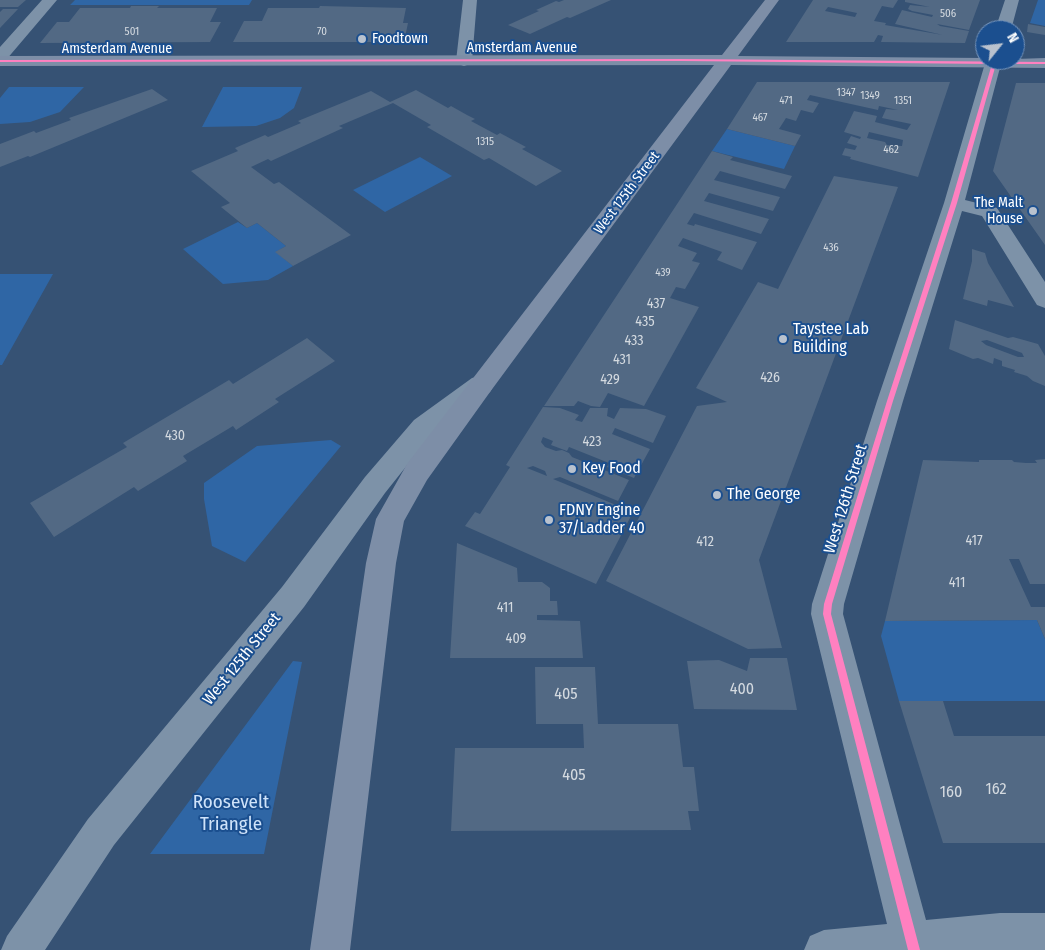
<!DOCTYPE html>
<html>
<head>
<meta charset="utf-8">
<style>
  body { margin:0 }
  #map { position:relative; width:1045px; height:950px; overflow:hidden; background:#365274; font-family:"Fira Sans Condensed",sans-serif }
  canvas { display:block }
  .north { position:absolute; left:975px; top:20px; width:50px; height:50px; box-sizing:border-box; background:#1b4f8f; border:1px solid #7695bc; border-radius:50%; rotate:61deg; font-size:14px; font-weight:700; line-height:20px; text-align:center; color:#fff }
  .north::after { content:''; display:block; margin:auto; width:18px; height:22px; background:#b9c2ce; clip-path:polygon(50% 0,100% 100%,50% 72%,0 100%) }
</style>
</head>
<body>
<div id="map">
<canvas width="1045" height="950"></canvas>
<div class="north">N</div>
</div>
<script>
const c = document.querySelector('canvas').getContext('2d');
c.lineJoin = 'round';
function paint(path, color) { c.fillStyle = color; c.fill(path, 'evenodd'); }
const shape = rows => new Path2D(rows.map(r => 'M' + r).join(''));
function trace(path, color, width, dash) { c.strokeStyle = color; c.lineWidth = width; c.lineCap = dash ? 'butt' : 'round'; c.setLineDash(dash || []); c.stroke(path); }
function drawText(font, color, halo, rows, align = 'center') {
  c.font = font + ' "Fira Sans Condensed",sans-serif'; c.lineWidth = 4; c.setLineDash([]); c.textBaseline = 'middle'; c.strokeStyle = halo; c.fillStyle = color; for (const [text, x, y, turn = 0] of rows) {
    c.save(); c.translate(x, y); c.rotate((+turn || 0) * Math.PI / 180); c.textAlign = isNaN(turn) ? turn : align; if (halo) c.strokeText(text, 0, 0); c.fillText(text, 0, 0); c.restore();
  }
}
paint(shape([
  [75,0,252,0,249,5,70,5],
  [1038,0,1045,0,1045,26,1030,23],
  [9,87,84,87,60,112,30,122,0,124,0,98],
  [223,87,302,87,294,108,280,118,256,126,202,127],
  [727,129,795,146,784,169,712,151],
  [420,157,452,176,385,212,353,190],
  [238,222,247,228,257,223,286,246,276,252,293,266,268,280,223,284,183,249],
  [0,274,53,274,2,365,0,365],
  [331,440,341,446,245,562,212,546,204,499,204,483,257,446],
  [1037,620,1045,639,1045,701,899,701,881,636,885,621],
  [293,661,302,662,264,854,150,854]
]), '#2f66a5');
paint(shape([
  [0,0,26,0,18,7,0,7],
  [564,0,611,0,570,18,567,17,530,34,508,25,539,11,536,10,556,1,559,2],
  [813,0,898,0,893,8,882,6,874,21,886,23,885,25,943,35,895,24,902,10,932,17,933,15,912,11,908,9,910,5,930,7,905,2,905,0,980,0,969,30,937,24,940,26,969,31,965,43,881,42,883,36,878,35,874,42,786,42],
  [828,7,857,13,855,17,825,11],
  [131,6,159,6,157,8,217,8,210,22,221,22,210,42,40,43,57,22,69,22,80,8,130,8],
  [320,6,406,8,403,23,408,23,404,42,233,42,244,21,262,21,268,8,319,8],
  [3,9,18,9,0,28,0,12],
  [1028,24,1045,27,1045,35,1027,32],
  [757,82,950,82,918,177,850,159,851,157,842,155,845,148,855,150,857,146,847,143,851,136,860,139,861,137,844,132,854,111,877,116,875,122,907,130,911,124,882,118,886,109,898,110,879,106,878,110,810,95,807,100,819,103,813,113,801,110,796,121,786,118,779,129,801,135,795,146,727,129],
  [869,132,903,140,902,146,887,145,885,142,867,138],
  [1016,83,1045,83,1045,245,993,171],
  [152,89,168,100,30,157,28,156,0,167,0,144,34,131,36,133,71,120,69,118],
  [416,90,448,108,451,106,467,115,475,119,471,121,497,135,500,133,526,147,522,149,562,171,536,186,489,158,484,160,427,127,431,125,393,103,339,126,343,128,271,161,268,159,251,167,274,184,279,182,351,235,293,266,275,252,286,246,257,223,247,228,221,207,230,203,191,171,238,151,235,148,265,135,268,137,301,123,298,121,371,91,390,102],
  [712,151,733,157,730,160,792,176,785,189,720,171,714,180,780,197,773,211,709,193,704,201,769,219,761,234,694,213,687,224,694,226,695,224,757,242,742,270,717,260,722,252,683,238,678,246,697,253,692,261,700,263,685,289,676,287,670,298,699,307,644,406,608,393,600,407,591,406,578,401,574,406,544,406],
  [834,176,898,187,759,560,782,648,748,649,606,581,697,406,727,402,696,388,758,282,778,289],
  [972,249,985,253,988,263,1014,307,988,300,987,306,963,299,972,261],
  [955,320,1008,338,1013,337,1038,344,1045,356,1045,386,1033,381,1027,376,1014,372,1015,370,1002,366,1002,361,994,358,993,364,978,358,973,359,949,349],
  [987,340,1022,353,1024,357,1018,357,986,345,981,341],
  [307,338,335,361,275,399,279,402,236,430,233,426,183,456,187,461,138,491,134,487,54,537,30,503,127,447,123,443,229,380,233,384],
  [543,407,560,408,579,415,575,420,582,422,590,408,608,408,607,416,614,419,620,408,646,409,666,416,653,443,615,428,612,434,650,449,634,478,607,467,609,463,569,447,567,451,551,445,553,441,543,437,541,442,545,447,556,451,562,450,569,453,572,457,629,480,618,501,560,477,553,479,633,512,596,584,465,526,475,512,480,514,510,467,506,465],
  [533,466,545,471,547,476,527,468],
  [1045,459,1045,584,1030,584,1019,559,1009,559,1031,607,1045,607,1045,639,1037,620,885,621,923,460,979,462,979,460,1012,460,1014,462,1026,463,1037,463,1035,460],
  [457,543,517,568,518,582,542,582,550,588,550,601,557,601,558,615,537,615,537,620,580,621,583,658,450,658],
  [750,658,787,658,797,710,694,709,687,661,719,660,747,671],
  [535,667,595,667,598,724,678,724,683,767,694,767,699,811,688,811,691,830,451,831,455,748,584,748,583,724,536,724],
  [899,701,943,701,954,736,1045,736,1045,843,943,843]
]), '#526984');
paint(shape([
  [42,0,57,0,6,60,0,62,0,47,42,0],
  [463,0,477,0,472,61,470,64,464,66,458,64,456,61,463,0],
  [1005,0,1019,0,1011,30,995,30,1005,0],
  [986,60,1002,60,965,200,997,208,1045,282,1045,308,1037,305,982,216,962,211,903,401,844,604,843,614,926,920,1000,913,1045,913,1045,950,804,950,810,936,824,930,887,924,811,614,812,604,877,401,944,203,986,60],
  [481,376,490,378,494,385,490,392,432,434,385,493,304,607,114,845,45,950,1,950,7,936,88,819,282,587,365,477,414,420,472,378,481,376]
]), '#7d92a8');
paint(shape([
  [765,0,779,0,738,56,985,58,985,60,1045,58,1045,68,731,65,490,392,427,480,404,521,396,563,350,950,310,950,366,563,376,519,407,464,714,65,0,66,0,56,722,55,765,0]
]), '#7d8ea7');
paint(shape([
  [681,59,1045,62,1045,64,996,64,957,203,893,401,832,604,831,614,920,950,908,950,823,614,824,604,887,401,951,203,992,64,681,61,0,62,0,60,681,59]
]), '#ff80c0');
for (const [x, y, r, color] of [
  [362,39,5,"#b9c2ce"],
  [1033,211,5,"#b9c2ce"],
  [783,339,5,"#b9c2ce"],
  [572,469,5,"#b9c2ce"],
  [717,495,5,"#b9c2ce"],
  [549,520,5,"#b9c2ce"]
]) { const dot = new Path2D(); dot.arc(x, y, r, 0, 2 * Math.PI); c.fillStyle = color; c.fill(dot); trace(dot, '#1b4f8f', 2); }
drawText('11px', '#d4dae0', null, [
  ["506",948,14],
  ["501",132,32],
  ["70",322,32],
  ["1347",846,93],
  ["1349",870,96],
  ["471",786,101],
  ["1351",903,101],
  ["467",760,118],
  ["1315",485,142],
  ["462",891,150],
  ["436",831,248],
  ["439",663,273]
]);
drawText('14px', '#fff', '#1b4f8f', [
  ["Foodtown",372,39],
  ["The Malt",1023,203,"right"],
  ["House",1023,219,"right"]
], 'left');
drawText('14px', '#fff', '#1b4f8f', [
  ["Amsterdam Avenue",522,48],
  ["Amsterdam Avenue",117,49],
  ["West 125th Street",627,193,-53]
]);
drawText('14px', '#d4dae0', null, [
  ["437",656,304],
  ["435",645,322],
  ["433",634,341],
  ["431",622,360],
  ["426",770,378],
  ["429",610,380],
  ["430",175,436],
  ["423",592,442],
  ["417",974,541],
  ["412",705,542],
  ["411",957,583],
  ["411",505,608],
  ["409",516,639]
]);
drawText('16px', '#fff', '#1b4f8f', [
  ["Taystee Lab",793,330],
  ["Building",793,348],
  ["Key Food",582,469],
  ["The George",727,495],
  ["FDNY Engine",559,511],
  ["37/Ladder 40",559,529]
], 'left');
drawText('16px', '#fff', '#1b4f8f', [
  ["West 126th Street",846,499,-73],
  ["West 125th Street",242,659,-51]
]);
drawText('16px', '#d4dae0', null, [
  ["400",742,690],
  ["405",566,695],
  ["405",574,776],
  ["162",996,790],
  ["160",951,793]
]);
drawText('19px', '#cfe3fa', '#1b4f8f', [
  ["Roosevelt",231,803],
  ["Triangle",231,825]
]);
</script>
</body>
</html>
